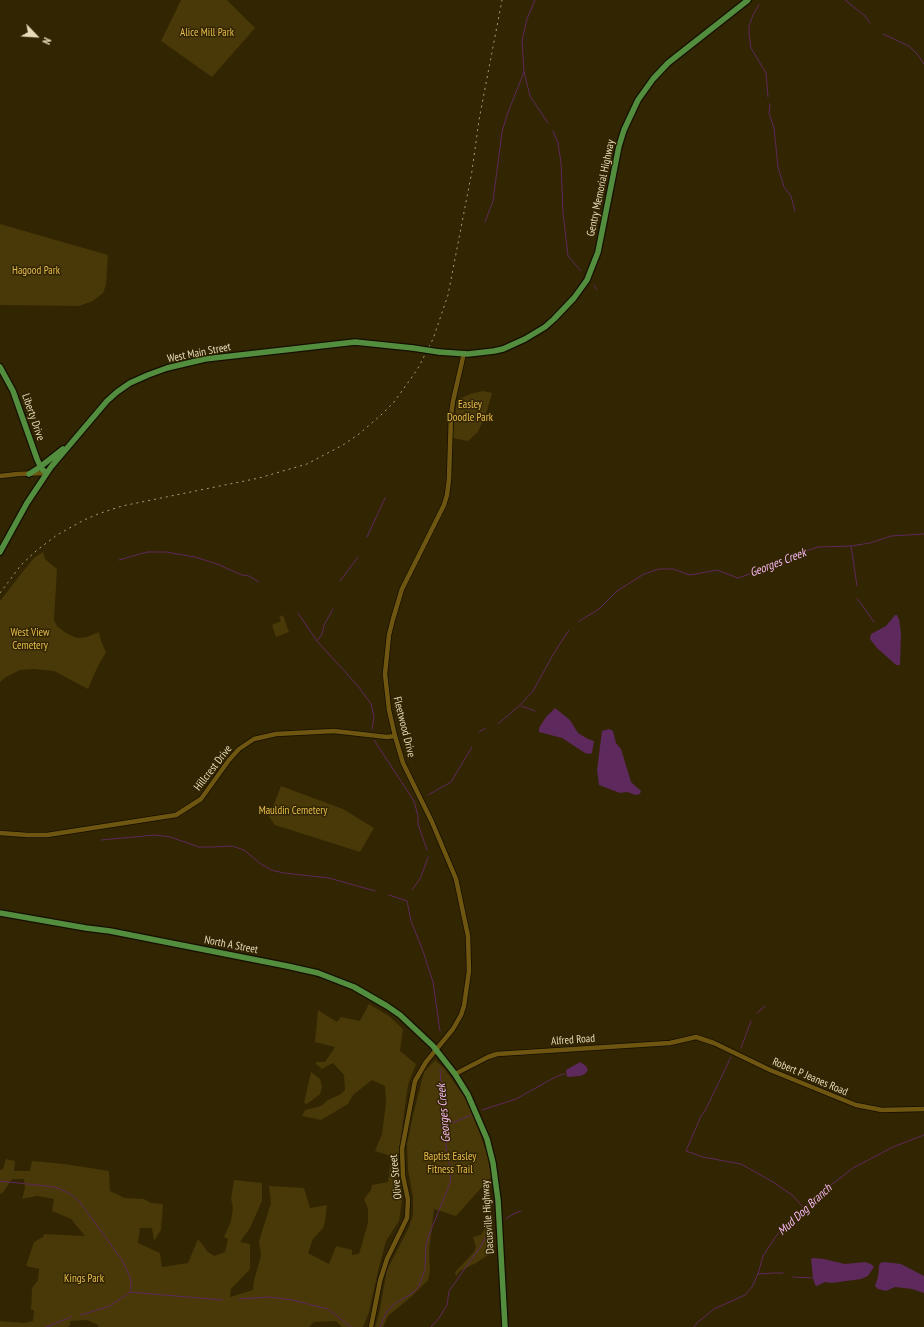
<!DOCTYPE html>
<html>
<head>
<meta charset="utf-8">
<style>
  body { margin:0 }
  #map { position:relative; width:924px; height:1327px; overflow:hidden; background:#322502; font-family:"PT Sans Narrow",sans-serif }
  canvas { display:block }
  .north { position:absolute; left:16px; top:16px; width:40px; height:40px; -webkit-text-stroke:3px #322502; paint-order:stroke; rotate:115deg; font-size:11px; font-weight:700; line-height:16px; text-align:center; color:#e8dbbb }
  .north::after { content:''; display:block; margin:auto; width:14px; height:18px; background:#e8dbbb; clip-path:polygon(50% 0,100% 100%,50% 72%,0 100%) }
</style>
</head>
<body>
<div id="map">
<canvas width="924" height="1327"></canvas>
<div class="north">N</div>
</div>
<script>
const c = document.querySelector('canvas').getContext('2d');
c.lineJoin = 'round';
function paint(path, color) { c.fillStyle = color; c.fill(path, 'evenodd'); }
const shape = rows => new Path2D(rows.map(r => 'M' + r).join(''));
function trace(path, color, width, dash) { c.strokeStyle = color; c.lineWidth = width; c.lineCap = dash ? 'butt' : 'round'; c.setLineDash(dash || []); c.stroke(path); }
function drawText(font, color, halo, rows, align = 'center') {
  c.font = font + ' "PT Sans Narrow",sans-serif'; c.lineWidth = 3; c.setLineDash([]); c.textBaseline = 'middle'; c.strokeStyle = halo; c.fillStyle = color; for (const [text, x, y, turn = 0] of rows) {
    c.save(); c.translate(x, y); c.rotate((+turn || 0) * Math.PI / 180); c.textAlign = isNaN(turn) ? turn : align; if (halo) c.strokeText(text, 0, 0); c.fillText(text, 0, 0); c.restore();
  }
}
paint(shape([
  [181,0,227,0,255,28,212,77,161,41],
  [0,224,108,255,106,285,103,293,93,301,79,306,0,305],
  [483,391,492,393,487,411,478,432,468,441,452,438,457,400,470,394],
  [43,552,45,559,57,569,54,620,57,626,66,633,77,638,87,637,99,632,101,641,106,652,97,668,88,689,54,671,34,669,20,670,6,677,0,682,0,601,24,570,34,558],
  [283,615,289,632,276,637,272,625,281,621,279,617],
  [281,786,343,809,374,828,360,852,275,825,269,817],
  [369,1004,389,1016,403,1029,400,1051,416,1064,408,1085,397,1166,397,1184,402,1201,399,1221,386,1241,378,1271,369,1312,363,1327,342,1327,336,1321,314,1322,309,1327,98,1327,98,1325,87,1320,70,1321,70,1325,68,1327,0,1327,0,1321,24,1323,33,1321,34,1310,31,1310,32,1288,38,1280,39,1269,26,1266,34,1242,43,1237,44,1234,85,1236,71,1219,52,1211,54,1199,37,1196,22,1199,25,1188,24,1179,12,1179,2,1194,0,1193,0,1170,3,1169,6,1159,15,1161,14,1171,30,1171,32,1161,65,1164,109,1171,110,1191,125,1198,144,1199,151,1203,163,1204,161,1230,154,1241,152,1228,140,1228,138,1243,160,1253,162,1267,188,1263,198,1239,208,1252,214,1256,225,1252,228,1239,224,1237,231,1221,233,1208,231,1199,234,1180,262,1183,262,1201,250,1228,240,1242,250,1244,250,1269,231,1289,230,1297,253,1290,254,1280,261,1256,259,1241,271,1203,269,1186,304,1188,310,1208,327,1205,325,1222,323,1228,313,1239,308,1253,329,1264,336,1246,352,1250,352,1255,359,1254,368,1223,368,1209,364,1199,371,1190,372,1185,388,1182,391,1160,388,1155,375,1151,382,1134,386,1102,385,1086,372,1080,353,1095,348,1104,321,1120,302,1116,305,1110,321,1106,328,1100,341,1094,345,1090,344,1075,333,1063,322,1069,316,1064,316,1062,325,1062,335,1047,315,1042,318,1010,337,1022,341,1017,360,1021],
  [435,1060,444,1068,468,1102,488,1155,491,1177,456,1216,434,1209,429,1251,430,1271,428,1280,412,1296,388,1316,383,1327,375,1327,379,1314,387,1270,409,1227,413,1215,413,1197,408,1170,407,1144,413,1115,424,1072],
  [311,1072,320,1079,322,1087,320,1094,307,1104,304,1103],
  [489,1221,491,1253,476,1263,460,1271,456,1276,455,1272,474,1252,476,1247,473,1237,481,1235]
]), '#493808');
paint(shape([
  [895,615,897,615,899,619,901,633,900,665,896,665,877,648,870,639,871,634,886,626],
  [555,708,570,720,578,733,588,739,594,741,592,753,590,754,585,753,562,738,539,732,539,728,546,717],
  [609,729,613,731,616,743,621,749,631,782,641,791,640,794,636,795,627,792,620,793,599,785,597,770,602,731],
  [580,1062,586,1066,588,1070,585,1074,580,1076,567,1077,566,1070],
  [813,1258,824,1259,845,1264,865,1262,871,1264,874,1267,868,1276,861,1279,832,1283,825,1282,817,1286,815,1285,813,1278,811,1259],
  [884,1262,901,1264,924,1276,924,1293,912,1289,895,1287,886,1291,878,1289,875,1286,878,1277,879,1266,880,1263]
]), '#5e295d');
trace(shape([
  [535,0,527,19,522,40,524,72,530,96,548,123],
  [845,0,865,16,870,23],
  [759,5,753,15,749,26,749,34,751,48,766,73,768,97],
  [883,34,909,46,918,55,924,64],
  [770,104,769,113,774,128,778,167,784,187,791,196,795,211],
  [553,131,558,143,561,163,563,213,568,256,581,271],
  [485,222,493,201,502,132,507,115,524,72],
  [594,285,597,290],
  [367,537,385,498],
  [851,546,857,586],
  [119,560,147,552,166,552,195,557,217,564,242,575,249,576,259,582],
  [340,581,358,557],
  [857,598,874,622],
  [298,613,317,641,358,686,371,704,374,717,372,729],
  [578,622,599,609,617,591,644,574,659,569,673,569,690,575,717,570,738,578,784,562,797,554,818,547,851,546,870,543,891,536,924,534],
  [318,640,322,634,324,625,333,609],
  [521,706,535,711],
  [498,724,520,705,533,691,554,653,569,630],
  [479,732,486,728],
  [374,740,414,801,418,816,418,824,427,850],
  [428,795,451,782,472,747],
  [101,840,155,835,170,837,199,847,212,847,232,846,244,850,261,864,271,870,284,873,329,878,375,891],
  [412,890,421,877,428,857],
  [389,895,407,901,411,921,423,951,433,982,440,1031],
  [757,1013,765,1006],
  [741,1048,751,1021],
  [731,1057,705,1111,701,1116,686,1151,703,1157,741,1164,773,1182,792,1195,803,1207],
  [482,1110,516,1099,550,1080,560,1075,565,1074],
  [445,1126,471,1115],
  [0,1181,55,1187,69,1193,79,1201,122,1260,130,1277,131,1285,130,1292],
  [506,1219,513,1214,521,1211],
  [758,1274,774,1273,783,1273],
  [793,1277,813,1278],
  [239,1299,270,1297,292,1300,328,1309,351,1327],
  [81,1315,110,1306,130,1292,222,1300],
  [46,1327,71,1317],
  [380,1327,387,1311,396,1303,414,1292,419,1286,425,1269,426,1245,429,1235,450,1183,451,1174,445,1140,444,1127,446,1116,442,1098,440,1069],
  [431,1327,439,1318,447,1305,449,1291,481,1246,492,1226],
  [694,1327,697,1323,714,1309,745,1295,752,1287,758,1274,763,1256,776,1236,782,1229,812,1200,853,1168,893,1147,924,1135]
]), '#5e295d', 1);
const minor = shape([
  [0,476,18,474,46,473],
  [0,833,27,835,47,835,176,815,201,799,229,760,239,749,254,739,276,734,334,731,387,737,395,736],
  [455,1074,488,1057,497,1054,670,1043,696,1037,714,1043,770,1070,856,1105,882,1110,924,1109],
  [371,1327,380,1281,387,1259,407,1218,408,1200,403,1176,402,1149,415,1081,426,1062,453,1029,461,1015,464,1006,469,971,468,936,456,879,432,822,403,763,395,736,389,710,385,674,389,635,393,619,402,589,444,505,447,495,449,479,451,415,453,401,464,353]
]);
const major = shape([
  [439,352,468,354,494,351,503,349,525,339,545,327,554,319,574,298,587,280,598,252,619,146,624,130,638,100,653,79,668,63,748,0],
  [0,367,13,391,37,459,41,468,46,473],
  [29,474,40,467,63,449],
  [0,552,27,503,51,467,107,401,117,392,130,383,148,375,167,368,205,359,355,342,413,348],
  [0,913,86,928,110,931,287,966,318,973,354,987,387,1006,400,1015,433,1046,455,1074,468,1095,487,1139,493,1163,498,1200,505,1327]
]);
trace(minor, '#160f00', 6);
trace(major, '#160f00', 8);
trace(minor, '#6e5610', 4.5);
trace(major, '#538e3e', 5.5);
trace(shape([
  [0,593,21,565,36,551,57,535,84,520,98,514,122,506,259,478,307,464,343,445,359,434,381,415,394,402,417,370,433,339,448,295,472,171,479,120,502,0]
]), '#aa9d7c', 1, [2, 4]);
const majorBridge = shape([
  [413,348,439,352]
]);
trace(majorBridge, '#160f00', 8, []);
trace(majorBridge, '#538e3e', 5.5);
drawText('11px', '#e7bd4e', '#322502', [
  ["Alice Mill Park",207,33],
  ["Hagood Park",36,271],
  ["Easley",470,405],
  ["Doodle Park",470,418],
  ["West View",30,633],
  ["Cemetery",30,646],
  ["Mauldin Cemetery",293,811],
  ["Baptist Easley",450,1157],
  ["Fitness Trail",450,1170],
  ["Kings Park",84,1279]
]);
drawText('11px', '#e8dbbb', '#322502', [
  ["Gentry Memorial Highway",601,188,-78],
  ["West Main Street",199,353,-11],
  ["Liberty Drive",33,417,71],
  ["Fleetwood Drive",404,727,76],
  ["Hillcrest Drive",213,768,-52],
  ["North A Street",231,945,11],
  ["Alfred Road",573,1040,-4],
  ["Robert P Jeanes Road",810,1077,23],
  ["Olive Street",396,1177,-96],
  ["Dacusville Highway",488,1217,-94]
]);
drawText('italic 12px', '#f8b8f5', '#322502', [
  ["Georges Creek",778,563,-21],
  ["Georges Creek",444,1113,-95],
  ["Mud Dog Branch",805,1210,-43]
]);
</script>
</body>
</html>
